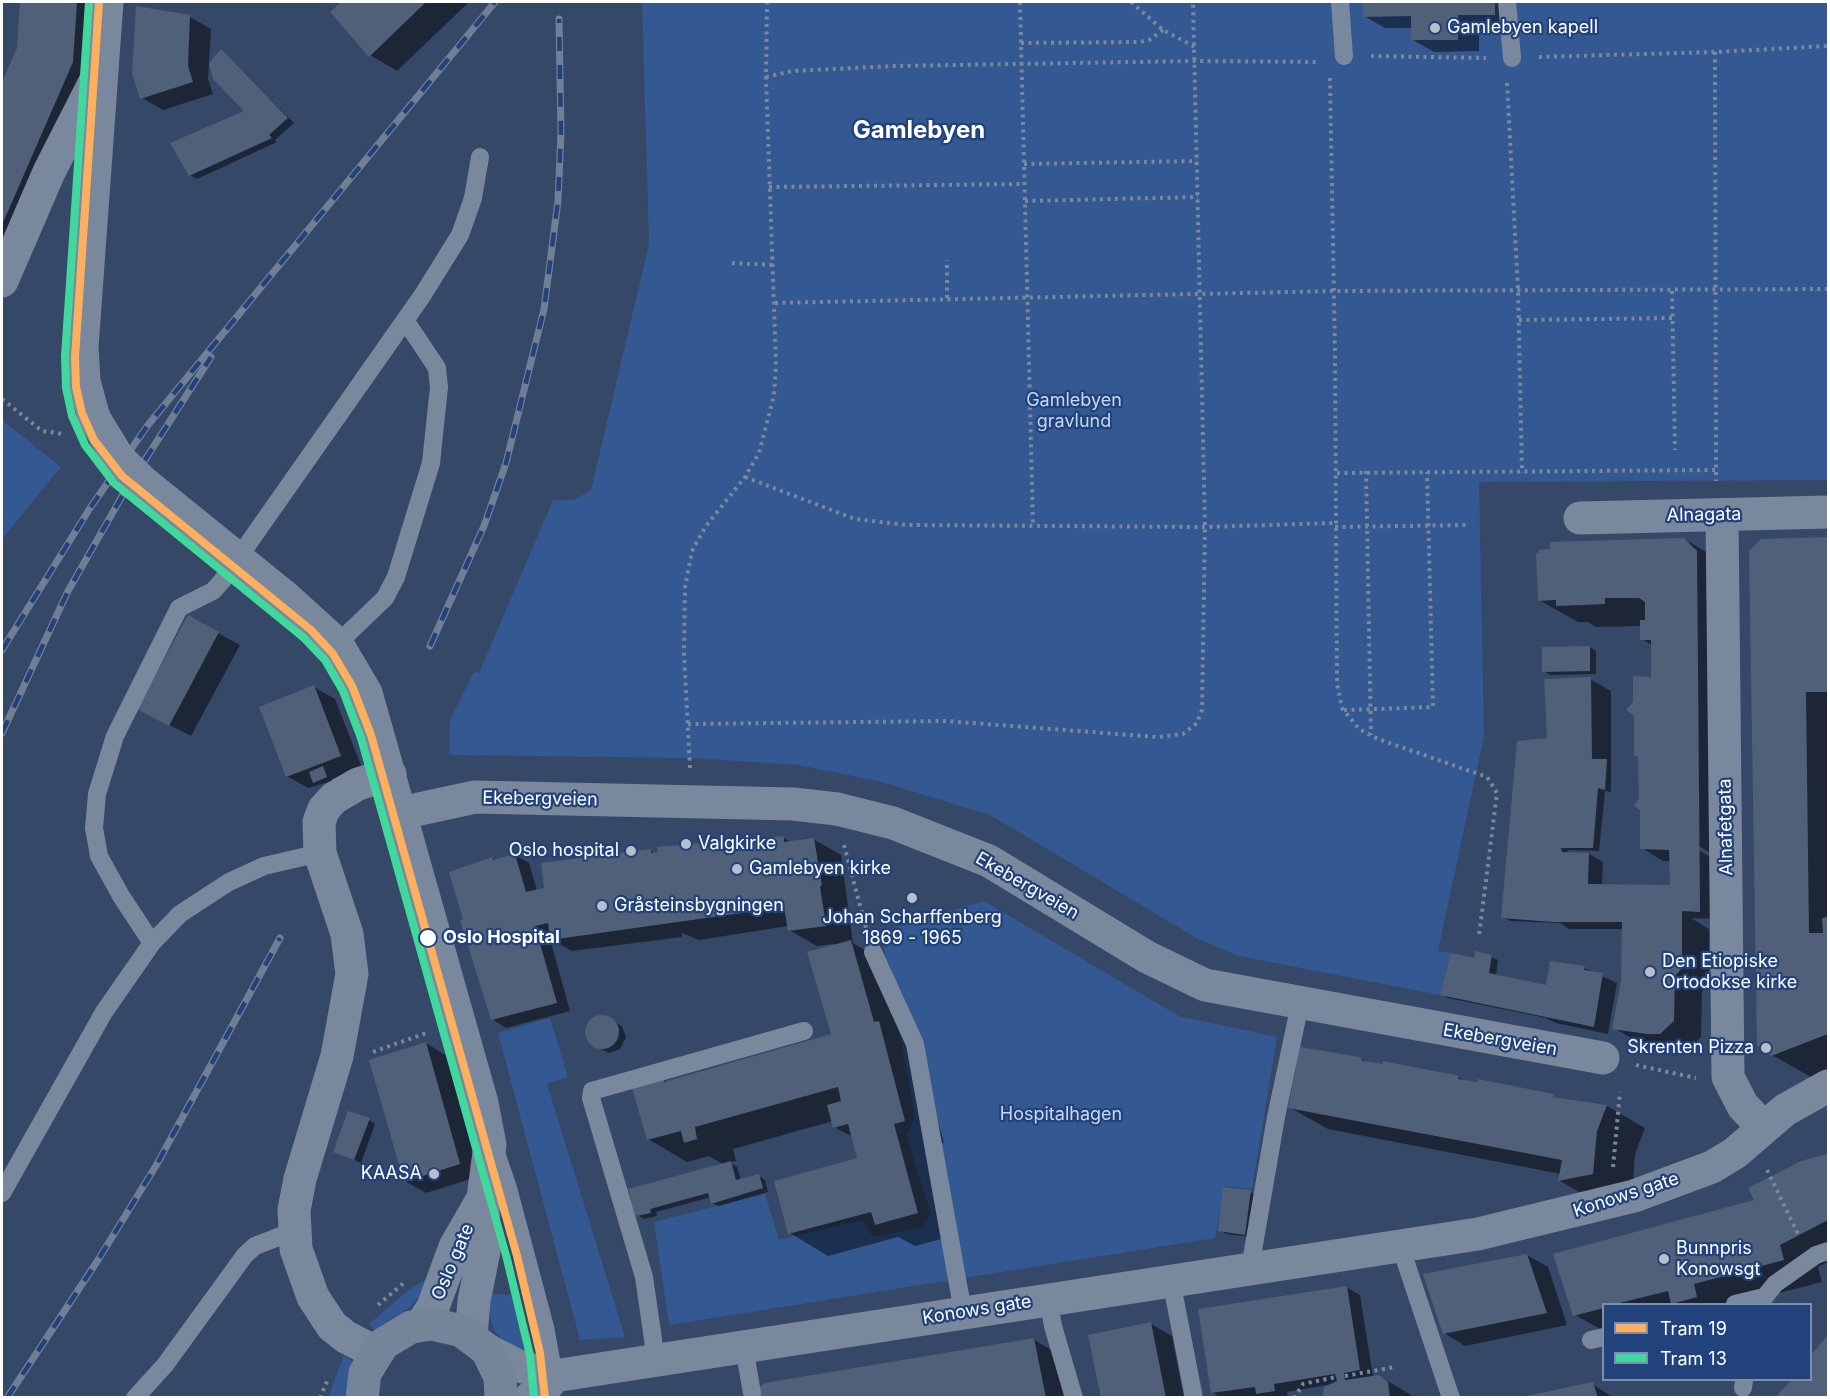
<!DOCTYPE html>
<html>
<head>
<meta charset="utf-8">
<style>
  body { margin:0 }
  #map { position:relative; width:1830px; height:1399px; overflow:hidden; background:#354867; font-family:Inter,sans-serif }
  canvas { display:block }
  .frame { position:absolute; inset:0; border:3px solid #fff; pointer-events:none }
  .legend { position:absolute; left:1602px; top:1303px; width:210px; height:78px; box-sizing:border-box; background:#21427b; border:2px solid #7a8eb0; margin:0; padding:8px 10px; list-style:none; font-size:18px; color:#fff }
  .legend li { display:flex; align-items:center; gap:12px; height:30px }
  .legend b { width:30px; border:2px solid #7a8eb0 }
</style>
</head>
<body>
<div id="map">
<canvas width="1830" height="1399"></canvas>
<div class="frame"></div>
<ul class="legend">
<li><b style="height:8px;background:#fcaf5e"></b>Tram 19</li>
<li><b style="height:8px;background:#40d89c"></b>Tram 13</li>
</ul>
</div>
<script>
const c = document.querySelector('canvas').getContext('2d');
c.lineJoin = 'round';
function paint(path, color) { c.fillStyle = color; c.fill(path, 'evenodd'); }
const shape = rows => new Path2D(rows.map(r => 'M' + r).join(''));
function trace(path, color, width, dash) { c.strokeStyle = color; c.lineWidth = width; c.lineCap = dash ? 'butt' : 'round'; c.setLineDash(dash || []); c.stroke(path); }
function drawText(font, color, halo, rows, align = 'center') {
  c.font = font + ' Inter,sans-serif'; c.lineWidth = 4.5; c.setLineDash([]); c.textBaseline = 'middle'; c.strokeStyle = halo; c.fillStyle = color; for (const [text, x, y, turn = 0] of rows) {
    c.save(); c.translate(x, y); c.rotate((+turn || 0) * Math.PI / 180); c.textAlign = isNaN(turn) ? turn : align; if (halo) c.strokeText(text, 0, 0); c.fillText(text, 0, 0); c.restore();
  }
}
paint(shape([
  [642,2,1828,2,1828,480,1479,482,1484,736,1438,951,1451,953,1440,995,1239,956,1198,939,990,815,878,781,798,765,690,758,449,755,450,720,474,672,479,673,553,500,574,500,591,490,649,244],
  [2,420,61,467,2,539],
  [984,901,1179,1016,1277,1037,1252,1189,1225,1186,1215,1238,669,1325,654,1222,765,1194,779,1240,862,1220,873,1237,922,1227,931,1214,906,1135,915,1118,881,932],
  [550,1018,568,1077,547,1084,625,1337,580,1340,498,1033],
  [425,1280,432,1283,409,1308,375,1330,369,1324,412,1287],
  [488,1294,518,1295,532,1355,507,1343,496,1333,491,1321],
  [344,1355,352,1361,345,1397,328,1398]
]), '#345892');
paint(shape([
  [21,2,117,2,101,79,2,301,2,86,18,48],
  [343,2,469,2,397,71,370,55,332,12],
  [1364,2,1516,2,1516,26,1479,27,1479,51,1434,52,1413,40,1413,28,1385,28,1364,16],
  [190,17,211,29,208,79,213,94,163,110,142,98],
  [221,51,294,123,275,140,277,142,197,179,190,175,246,112],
  [1684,539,1723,562,1721,859,1695,844,1694,847,1717,861,1714,919,1691,918,1709,929,1709,984,1702,992,1701,1037,1688,1049,1641,1044,1614,1028,1623,981,1623,929,1569,929,1560,923,1510,921,1503,917,1549,740,1590,679,1611,691,1611,792,1605,791,1599,851,1568,850,1567,854,1589,854,1603,862,1602,886,1672,886,1671,861,1663,861,1642,848,1640,757,1635,755,1652,678,1652,645,1642,639,1641,626,1596,627,1588,622,1578,622,1539,600],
  [1828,539,1828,1071,1811,1077,1772,1055,1762,540],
  [188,617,240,645,191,736,160,720],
  [1590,647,1596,651,1596,674,1550,675,1544,671],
  [314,687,335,699,362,768,332,779,333,781,308,788,287,776],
  [784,838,791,842,813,839,841,855,853,943,889,964,911,1042,917,1045,944,1143,932,1146,956,1235,915,1246,898,1237,828,1256,790,1233,859,1159,853,1137,834,1127,833,1121,733,1149,736,1161,730,1162,737,1167,741,1180,759,1176,765,1180,768,1192,719,1206,712,1203,711,1197,656,1212,657,1216,644,1219,638,1215,724,1165,709,1156,687,1162,648,1139,663,1080,668,1083,833,1035,834,944,817,946,789,930,788,926,699,940,682,933,682,937,572,951,550,939,570,1011,506,1028,492,1019,493,858,496,860,515,855,529,863,537,891,651,851,655,854],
  [1492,957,1498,960,1496,976,1547,986,1584,968,1617,983,1608,1034,1556,1023,1546,1018,1448,998,1442,994,1475,960],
  [603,1016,622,1026,626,1037,620,1049,609,1053,590,1043,586,1031,592,1020],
  [426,1043,447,1056,480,1176,426,1193,405,1181],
  [1360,1058,1368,1063,1458,1077,1467,1082,1607,1106,1645,1128,1635,1154,1632,1196,1598,1203,1560,1181,1561,1174,1328,1129,1289,1107],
  [369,1120,375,1124,361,1163,334,1151],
  [1828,1155,1828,1262,1818,1267,1822,1282,1737,1304,1604,1304,1604,1331,1575,1315,1757,1201,1802,1162],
  [1250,1192,1257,1195,1251,1237,1226,1234,1219,1230],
  [1527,1255,1548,1267,1567,1325,1465,1346,1444,1333],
  [1346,1287,1360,1295,1373,1377,1379,1376,1416,1398,1326,1398,1332,1384,1287,1392,1288,1398,1221,1398,1212,1392],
  [1151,1324,1172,1336,1184,1398,1103,1398],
  [1828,1338,1828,1398,1777,1398,1793,1380,1810,1380,1810,1359],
  [1034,1340,1073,1362,1080,1398,748,1398],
  [1592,1384,1614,1398,1529,1398]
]), '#0007');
paint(shape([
  [20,2,77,2,73,62,2,225,2,82,17,48],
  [341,2,426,2,369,57,330,12],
  [1363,2,1495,2,1495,15,1458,15,1458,40,1411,40,1411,16,1363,17],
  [136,6,190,15,188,66,193,82,140,99,132,73],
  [221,49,288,118,269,135,272,138,189,176,170,143,244,111,213,79,209,63],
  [1828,537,1828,692,1806,692,1809,933,1823,933,1822,918,1828,917,1828,1034,1771,1056,1757,1046,1749,551,1761,539],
  [1684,538,1697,551,1700,912,1682,911,1682,968,1675,976,1674,1021,1660,1034,1647,1034,1612,1029,1621,981,1622,922,1553,922,1501,918,1517,741,1547,738,1544,679,1591,677,1592,759,1607,759,1605,790,1598,788,1593,848,1561,848,1562,852,1589,853,1588,884,1670,885,1669,850,1640,849,1640,810,1634,806,1639,798,1638,756,1634,756,1634,716,1626,710,1633,702,1633,676,1651,677,1651,640,1640,640,1640,620,1645,620,1645,602,1639,598,1605,598,1605,604,1556,606,1556,600,1538,601,1536,553,1539,554,1539,550,1550,549,1550,542],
  [188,615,219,632,169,726,137,709],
  [1590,646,1590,671,1542,672,1542,647],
  [314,685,341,756,286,777,259,707],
  [323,766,327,777,313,783,309,772],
  [784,836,784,842,814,838,822,886,820,886,826,926,788,931,784,907,550,940,548,923,535,926,557,1003,491,1020,460,920,463,919,449,872,493,857,493,860,515,854,526,892,544,888,541,863,651,849,651,853,658,852,657,847],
  [851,940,874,1022,879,1021,905,1121,894,1124,918,1213,875,1225,871,1212,788,1234,774,1181,857,1158,848,1124,833,1128,827,1105,841,1101,838,1087,695,1127,697,1139,684,1143,681,1131,647,1140,632,1088,664,1079,664,1082,831,1034,807,952],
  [1475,951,1492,955,1489,973,1546,985,1550,961,1585,966,1584,970,1603,973,1594,1027,1440,995,1451,953,1474,958],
  '585 1032a17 17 0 1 1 34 0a17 17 0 1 1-34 0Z',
  [426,1042,460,1164,404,1182,369,1060],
  [1300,1047,1360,1057,1363,1061,1383,1064,1383,1061,1455,1075,1459,1076,1458,1079,1478,1082,1478,1079,1554,1094,1553,1097,1607,1105,1597,1131,1593,1174,1558,1181,1562,1160,1288,1108],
  [348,1111,370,1118,354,1160,333,1152],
  [1828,1154,1828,1220,1780,1245,1784,1260,1694,1284,1697,1297,1671,1304,1668,1291,1615,1304,1604,1304,1604,1308,1573,1316,1553,1254,1754,1200,1748,1188,1801,1161],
  [731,1161,736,1180,759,1174,763,1188,711,1204,708,1193,650,1209,651,1213,637,1216,634,1213,628,1189],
  [1223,1187,1251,1190,1245,1235,1218,1231],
  [1527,1254,1547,1313,1443,1334,1423,1274],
  [1347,1286,1360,1370,1344,1373,1345,1380,1379,1375,1388,1382,1390,1398,1323,1398,1324,1387,1337,1381,1335,1374,1274,1384,1275,1391,1256,1394,1255,1387,1211,1393,1198,1309],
  [1151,1322,1166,1398,1101,1398,1088,1335],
  [1828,1335,1828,1398,1775,1398,1791,1380,1810,1380,1810,1356],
  [1034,1338,1046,1398,746,1398,765,1383],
  [1593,1382,1598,1398,1526,1398,1526,1396]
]), '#506078');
trace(shape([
  [1020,2,1033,525],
  [1131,2,1163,30,1195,47],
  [1021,43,1139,42,1149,40,1163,30],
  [1715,52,1716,481],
  [1371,56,1486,58],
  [1539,57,1715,52,1828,46],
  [766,77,792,71,895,66,1195,61,1319,62],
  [1330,78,1335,355,1337,684,1342,708,1359,729,1378,739,1487,777,1497,793,1479,936],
  [1507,83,1518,290,1522,473],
  [1024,164,1197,161],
  [769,187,1024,184],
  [1025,201,1198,197],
  [732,263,773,265],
  [1672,291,1675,450],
  [947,298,947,260],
  [775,303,1334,291,1828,289],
  [1519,320,1673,318],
  [2,399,42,431,64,434],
  [1366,471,1371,735],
  [1337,473,1716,470],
  [745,477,855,519,907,525,1205,527,1335,523],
  [1335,527,1470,525],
  [1344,710,1433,707,1427,472],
  [688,724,946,721,1157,737,1183,734,1197,723,1202,710,1205,527,1193,2],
  [690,768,684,654,685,587,689,566,693,549,706,526,745,477,759,453,774,395,776,365,766,77,767,2],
  [844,845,866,928],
  [373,1052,426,1033],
  [1636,1065,1696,1078],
  [1613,1167,1620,1092],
  [1767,1170,1799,1236],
  [378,1305,406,1281],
  [1345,1376,1395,1367],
  [320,1398,328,1379],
  [1294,1398,1303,1384,1336,1377]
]), '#7a889e', 4, [3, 4.5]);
trace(shape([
  [1340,2,1344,56],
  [1507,2,1512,58],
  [337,644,385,598,396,577,431,463,439,387,437,368,405,320],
  [152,943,121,896,99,856,94,828,97,794,115,736,179,608,213,591,222,581,422,296,460,235,473,198,480,157],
  [873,952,915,1044,963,1312],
  [495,1150,508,1188,545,1327,554,1376],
  [2,1193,104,1012,152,943,180,914,229,882,264,866,320,853],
  [1400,1245,1451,1398],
  [1250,1268,1276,1117,1300,1004],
  [1171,1280,1194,1398],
  [1048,1299,1053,1326,1074,1398],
  [1735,1304,1764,1297],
  [1759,1304,1775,1284,1816,1255,1828,1251],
  [1591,1340,1604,1337],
  [744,1347,752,1393],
  [656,1360,644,1277,591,1098,592,1091,804,1031],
  [1743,1388,1744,1380],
  [135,1398,165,1365,245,1255,255,1246,294,1231]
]), '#7a889e', 18);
trace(shape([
  [2,281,49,172,102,68],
  [1722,515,1728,1077,1743,1106,1764,1128],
  [1580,518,1828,512],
  [401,813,475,797,793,804,837,809,893,823,989,861,1147,957,1205,985,1603,1058],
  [487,1350,516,1365,554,1376,1478,1234,1634,1196,1712,1167,1735,1153,1785,1110,1828,1086],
  [375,1352,346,1337,332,1326,313,1297,296,1249,294,1210,300,1179,337,1056,352,974,347,934,320,853,319,822,324,809,334,798,358,784,390,774],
  [530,1398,545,1388,554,1376]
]), '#7a889e', 33);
trace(shape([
  [94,418,84,381,82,347,107,2],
  [284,596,337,644,366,693,482,1103,490,1145,483,1198,484,1251,474,1301,471,1336],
  [422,1324,433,1307,455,1247,482,1200]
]), '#7a889e', 33);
trace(shape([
  [362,1398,365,1373,383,1344,411,1327,432,1324,462,1331,487,1350,500,1377,501,1398]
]), '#76849a', 33);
const rail = shape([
  [430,646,484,526,506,463,544,309,558,201,561,133,559,19],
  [2,650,90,508,148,425,495,2],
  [2,733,68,591,125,491,211,357],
  [7,1398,98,1260,157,1164,280,938]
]);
trace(rail, '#717f96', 7);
trace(rail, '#21427b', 4.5, [14]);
trace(shape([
  [94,418,119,459,143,482,284,596]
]), '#7a889e', 33);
trace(shape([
  [99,2,75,357,76,387,82,413,94,440,122,476,311,630,333,654,352,686,371,735,517,1256,540,1353,545,1398]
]), '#fcaf5e', 8);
trace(shape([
  [89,2,65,356,66,388,72,416,85,445,114,483,304,638,325,660,343,691,361,738,507,1259,530,1355,534,1398]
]), '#40d89c', 8);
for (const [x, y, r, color] of [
  [1435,28,6,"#b8bfca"],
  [686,844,6,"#b8bfca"],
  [631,851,6,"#b8bfca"],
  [737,869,6,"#b8bfca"],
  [912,898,6,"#b8bfca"],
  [602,906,6,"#b8bfca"],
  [428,938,9,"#fff"],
  [1650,972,6,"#b8bfca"],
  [1766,1048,6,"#b8bfca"],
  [434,1174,6,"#b8bfca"],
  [1664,1259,6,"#b8bfca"]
]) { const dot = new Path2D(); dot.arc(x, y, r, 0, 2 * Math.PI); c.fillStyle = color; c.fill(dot); trace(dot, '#21427b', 2); }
drawText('18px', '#fff', '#21427b', [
  ["Gamlebyen kapell",1447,28],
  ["Valgkirke",698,844],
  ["Oslo hospital",619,851,"right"],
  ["Gamlebyen kirke",749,869],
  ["Gråsteinsbygningen",614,906],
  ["Johan Scharffenberg",912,918,"center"],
  ["1869 - 1965",912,939,"center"],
  ["Den Etiopiske",1662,962],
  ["Ortodokse kirke",1662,983],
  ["Skrenten Pizza",1754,1048,"right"],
  ["KAASA",422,1174,"right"],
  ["Bunnpris",1676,1249],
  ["Konowsgt",1676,1270]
], 'left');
drawText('18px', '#c6d8f4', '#21427b', [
  ["Gamlebyen",1074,401],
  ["gravlund",1074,422],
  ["Hospitalhagen",1061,1115]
]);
drawText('18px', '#fff', '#21427b', [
  ["Alnagata",1704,515,-1],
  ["Ekebergveien",540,799,1],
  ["Alnafetgata",1726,827,-91],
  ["Ekebergveien",1027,886,30],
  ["Ekebergveien",1500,1040,10],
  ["Konows gate",1626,1195,-18],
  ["Oslo gate",453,1262,-67],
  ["Konows gate",977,1310,-9]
]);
drawText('bold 18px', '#fff', '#21427b', [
  ["Oslo Hospital",443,938]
], 'left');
drawText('bold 24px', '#fff', '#21427b', [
  ["Gamlebyen",919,131]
]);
</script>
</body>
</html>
